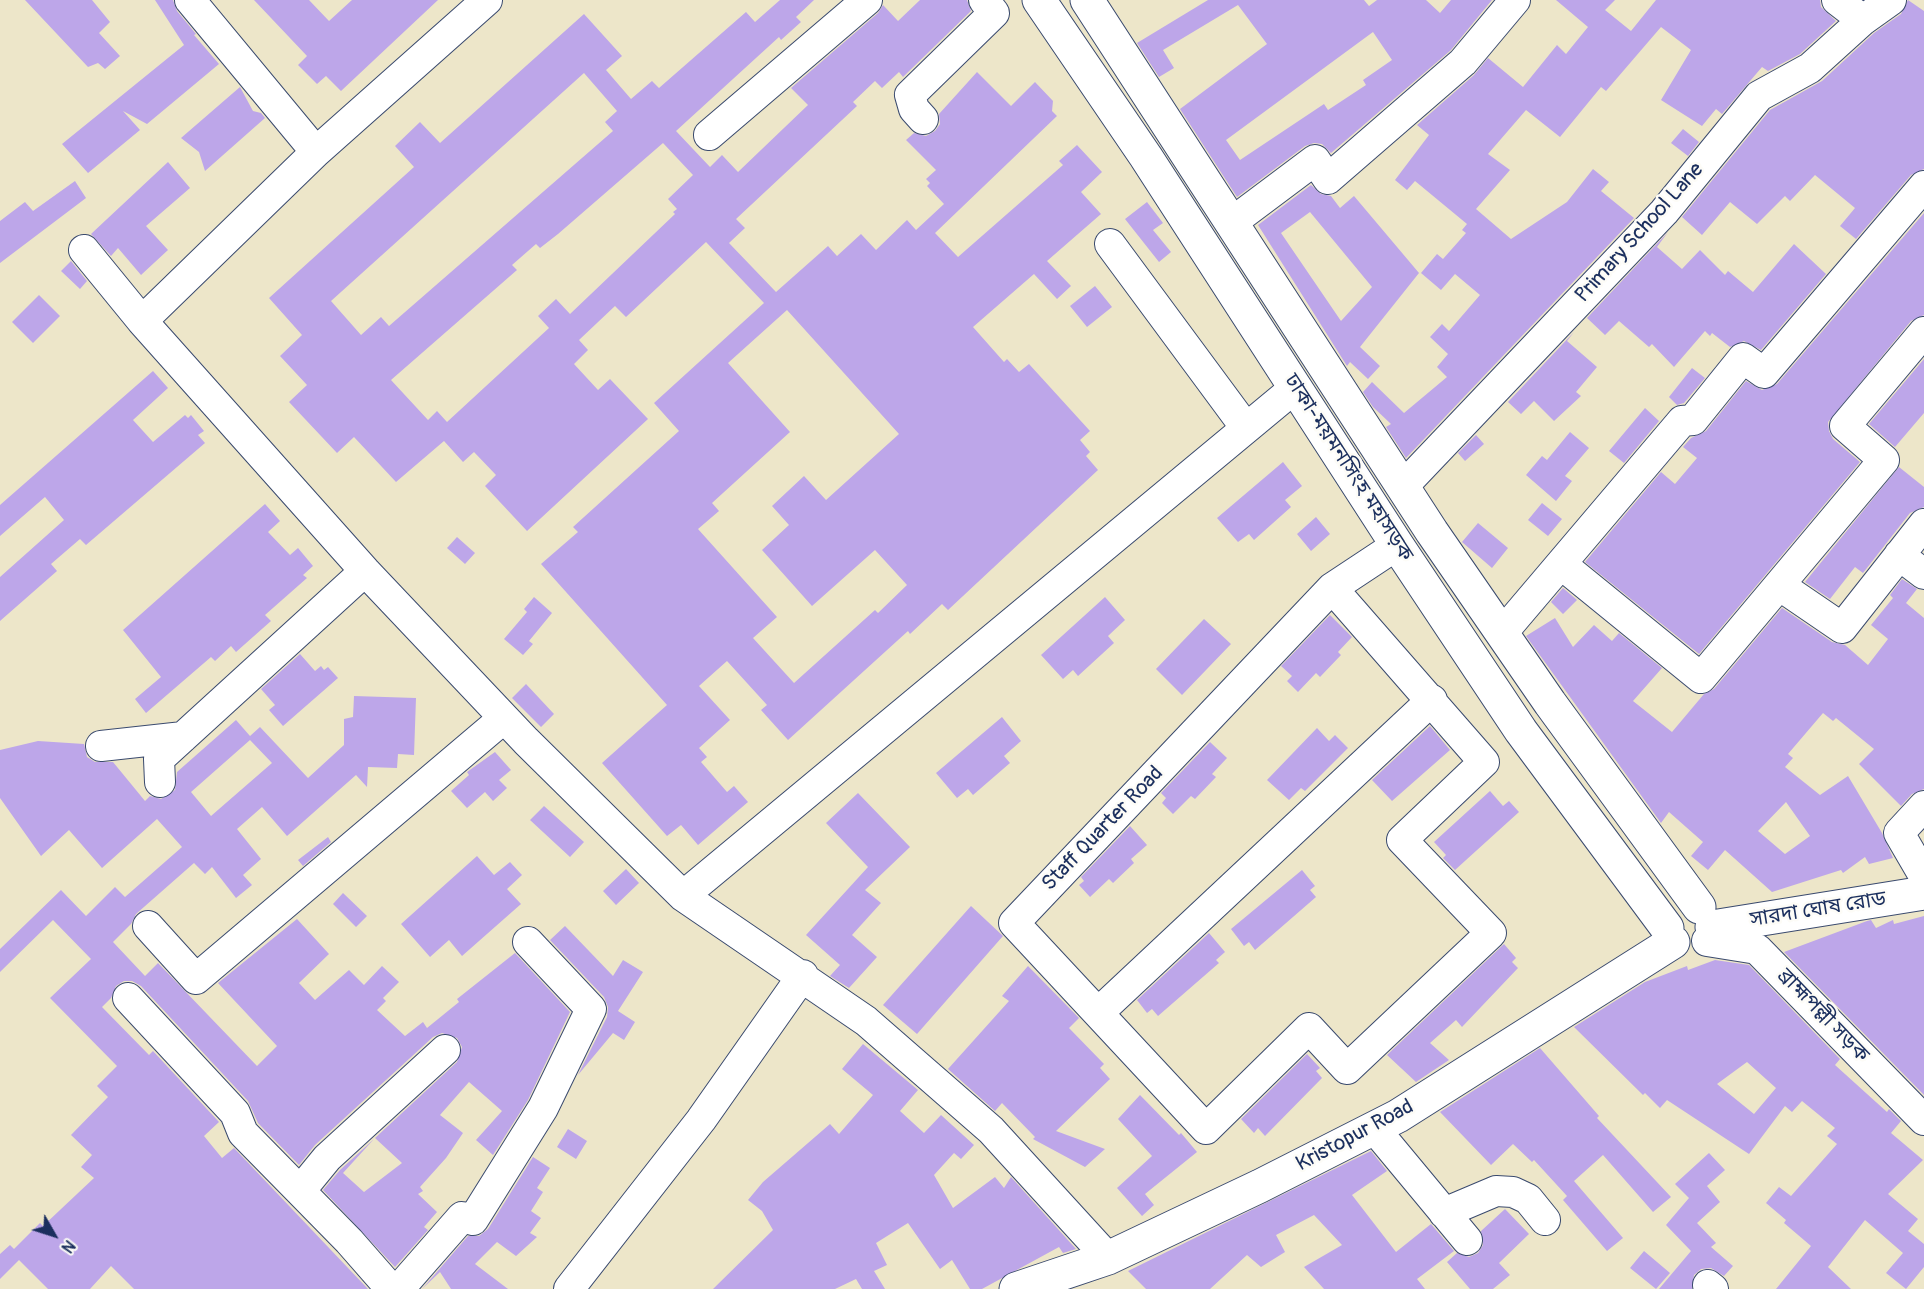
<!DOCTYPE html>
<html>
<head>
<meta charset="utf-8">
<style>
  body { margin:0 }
  #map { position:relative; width:1924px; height:1289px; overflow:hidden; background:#ede6c9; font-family:Pangolin,sans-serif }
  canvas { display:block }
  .north { position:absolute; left:24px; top:1205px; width:60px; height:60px; -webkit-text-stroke:4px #fdfcf7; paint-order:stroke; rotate:129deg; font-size:16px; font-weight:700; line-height:24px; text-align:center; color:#1b2f5e }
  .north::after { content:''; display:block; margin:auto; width:21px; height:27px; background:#1b2f5e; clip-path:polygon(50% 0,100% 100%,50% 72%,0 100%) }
</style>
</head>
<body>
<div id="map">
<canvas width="1924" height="1289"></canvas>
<div class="north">N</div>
</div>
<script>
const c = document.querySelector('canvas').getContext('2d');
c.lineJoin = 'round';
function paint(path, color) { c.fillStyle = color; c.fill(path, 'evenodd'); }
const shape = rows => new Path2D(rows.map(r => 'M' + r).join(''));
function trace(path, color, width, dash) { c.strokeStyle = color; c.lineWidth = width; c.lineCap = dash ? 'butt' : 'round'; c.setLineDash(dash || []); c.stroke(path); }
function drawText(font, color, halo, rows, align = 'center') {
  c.font = font + ' Pangolin,"Noto Sans Bengali",sans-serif'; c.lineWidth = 5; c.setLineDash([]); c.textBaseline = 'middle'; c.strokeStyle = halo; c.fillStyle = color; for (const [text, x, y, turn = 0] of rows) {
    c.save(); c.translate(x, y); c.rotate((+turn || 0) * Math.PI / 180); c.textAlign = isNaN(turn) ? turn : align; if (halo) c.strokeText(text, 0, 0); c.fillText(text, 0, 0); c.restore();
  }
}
paint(shape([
  [25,0,92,0,110,22,99,33,120,56,105,69,98,63,88,67],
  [155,0,173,0,177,11,196,34,194,35,219,64,147,124,123,111,140,130,88,173,62,144,184,45],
  [254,0,309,0,329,21,352,0,438,0,341,91,326,76,317,84,298,65,307,56],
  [780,0,814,0,796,17,801,22,781,40,779,37,676,131,710,167,722,155,738,172,808,105,791,88,878,13,883,5,898,21,920,0,967,0,971,11,903,77,899,72,882,88,875,81,853,102,857,106,736,219,745,228,729,243,776,292,828,246,837,256,861,234,876,250,907,220,916,230,944,204,927,186,930,183,926,179,936,170,906,140,914,133,926,136,935,131,940,124,939,114,977,72,1011,106,1035,82,1053,101,1052,111,1057,116,935,233,958,257,1063,165,1059,161,1077,145,1102,172,1081,192,1101,214,1047,261,1071,286,1057,299,1034,274,973,327,1004,362,1007,359,1019,372,1029,364,1090,431,1080,440,1090,452,1086,456,1098,470,948,610,942,604,910,634,908,631,788,740,761,710,767,705,727,661,699,686,730,720,699,748,707,757,701,762,727,792,734,786,748,802,698,845,681,825,667,836,602,763,667,705,541,564,578,532,573,527,679,431,654,403,764,303,706,242,626,317,615,306,579,340,588,350,574,364,598,390,610,379,648,419,527,531,485,486,496,475,474,452,463,462,444,441,396,482,354,437,337,453,289,402,307,385,280,356,302,335,269,298,414,167,395,146,420,122,440,143,584,14,622,56,606,70,631,99,652,81,659,88,746,12,755,22],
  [584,73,617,111,605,122,613,131,389,326,381,317,361,335,331,301],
  [663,143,693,175,668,199,677,209,673,212,675,214,570,314,556,299,538,316,549,328,447,422,437,411,428,420,391,380,517,270,512,265,536,244,540,248,558,234],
  [787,310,899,434,826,500,804,476,772,506,789,525,762,550,812,606,875,550,907,585,878,613,875,610,794,683,753,638,777,617,698,529,719,511,712,503,790,432,728,363],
  [1208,0,1364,0,1369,6,1377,0,1426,0,1440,13,1451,0,1492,0,1451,50,1331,153,1322,144,1314,143,1305,146,1237,197,1180,109,1267,44,1238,5,1163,50,1174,68,1159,77,1137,43],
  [1373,32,1392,60,1363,80,1366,85,1328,110,1324,104,1240,160,1226,140],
  [1556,0,1615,0,1605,10,1631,31,1656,0,1820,0,1821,7,1836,21,1800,54,1768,71,1762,67,1722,114,1716,109,1702,126,1661,100,1691,50,1661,27,1606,91,1601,87,1560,137,1526,110,1488,154,1510,170,1476,209,1511,239,1567,202,1593,169,1609,182,1601,191,1634,218,1406,458,1386,427,1391,424,1373,407,1363,392,1372,382,1404,413,1447,377,1437,367,1448,354,1430,337,1442,324,1449,331,1480,295,1455,274,1441,290,1421,273,1437,254,1443,259,1466,233,1462,230,1467,224,1415,181,1407,190,1395,180,1429,135,1417,125,1474,75,1488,58,1523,87,1557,45,1566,54,1588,27],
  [1908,0,1924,11,1924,169,1911,175,1856,239,1840,226,1855,208,1815,175,1790,201,1785,196,1757,224,1730,202,1702,235,1682,217,1770,110,1822,81,1874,33,1901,14],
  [240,87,253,111,261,113,265,118,205,171,199,152,181,138],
  [1683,129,1699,142,1688,156,1671,143],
  [168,162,190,188,146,226,168,250,141,275,118,248,111,256,91,234],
  [75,181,86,198,0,263,0,221,25,202,33,211],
  [1311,185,1321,194,1331,196,1340,208,1354,196,1419,273,1360,347,1380,366,1368,379,1350,362,1347,366,1258,225],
  [1310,212,1372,287,1341,321,1281,233],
  [1147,202,1163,223,1153,230,1171,252,1159,262,1125,219],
  [1924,213,1924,315,1911,321,1828,422,1829,431,1833,439,1860,462,1699,654,1585,562,1661,472,1675,484,1697,458,1683,447,1691,438,1706,431,1746,381,1762,390,1777,384],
  [1668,232,1657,247,1682,269,1700,250,1725,275,1728,271,1753,292,1794,244,1826,274,1761,350,1744,341,1730,347,1712,333,1710,336,1705,331,1674,367,1652,344,1649,347,1619,321,1605,335,1587,318],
  [71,261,87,281,80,289,61,271],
  [1095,286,1112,307,1087,327,1070,306],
  [39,295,60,316,33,343,12,322],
  [1574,332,1567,341,1597,367,1576,392,1581,396,1554,421,1534,401,1521,414,1508,402],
  [1924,359,1924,413,1895,447,1869,424],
  [1692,368,1705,378,1684,403,1677,405,1669,397],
  [153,371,168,388,133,420,153,442,185,415,188,418,191,415,204,431,198,435,205,443,86,545,80,539,51,564,57,571,0,621,0,577,64,520,45,497,0,536,0,505],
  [1645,408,1659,421,1624,463,1609,451],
  [1570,432,1589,448,1565,476,1572,481,1556,501,1526,475,1542,456,1547,460],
  [1476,435,1484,444,1465,461,1458,453],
  [1283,462,1302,486,1285,500,1291,507,1254,540,1249,534,1238,542,1217,518],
  [1899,467,1924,487,1924,507,1910,513,1863,573,1855,567,1830,599,1805,582],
  [1542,503,1562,519,1548,536,1528,520],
  [265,504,280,521,268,532,290,555,298,548,313,566,303,575,307,578,265,615,271,621,236,652,231,646,215,661,211,657,146,713,135,699,161,677,123,630],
  [1316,517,1330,534,1311,551,1297,534],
  [1478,523,1508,548,1492,568,1462,542],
  [457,537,475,553,465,564,447,548],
  [1902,579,1917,589,1906,603,1924,618,1924,789,1912,794,1901,806,1859,764,1874,749,1836,718,1833,721,1823,713,1788,754,1793,758,1785,767,1820,795,1848,776,1882,833,1893,858,1869,864,1865,857,1843,873,1841,870,1772,892,1725,850,1708,870,1691,856,1703,842,1669,812,1661,823,1526,636,1555,618,1573,647,1594,625,1612,641,1619,633,1662,668,1633,701,1672,732,1704,694,1714,689,1782,608,1832,642,1845,645,1868,665,1888,639,1871,625,1893,598,1890,595],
  [1786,802,1810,836,1785,854,1758,831],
  [1563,588,1577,600,1563,614,1551,602],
  [534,597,552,613,529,641,533,644,523,655,504,639,527,612,524,609],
  [1105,597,1125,620,1108,636,1114,643,1078,676,1073,670,1063,679,1041,655],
  [1330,615,1352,637,1338,652,1341,655,1320,677,1316,673,1298,692,1287,681,1292,676,1281,666],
  [1204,619,1231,644,1182,695,1156,669],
  [300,654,315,671,321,666,324,670,328,667,338,678,283,726,269,710,275,705,261,689],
  [526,684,554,714,541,727,512,698],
  [354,696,416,698,414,755,398,754,397,768,368,767,367,787,356,775,287,836,262,807,237,829,261,859,243,875,252,885,236,898,212,867,205,874,194,863,136,914,131,924,113,942,145,976,158,963,257,1066,277,1046,218,983,297,919,329,954,299,983,315,1000,349,970,364,985,382,966,399,982,383,998,386,1001,377,1010,405,1036,423,1022,427,1028,459,1002,457,999,515,953,570,1012,528,1100,493,1155,476,1140,502,1111,469,1082,440,1115,463,1133,446,1158,420,1187,423,1191,418,1194,437,1212,424,1227,428,1230,395,1267,323,1190,340,1170,374,1139,343,1173,364,1192,402,1163,375,1138,457,1062,462,1047,457,1038,442,1033,433,1037,315,1145,299,1165,258,1123,248,1101,141,986,132,981,124,981,116,986,111,998,102,1007,149,1055,153,1051,219,1122,204,1136,222,1158,234,1148,368,1289,134,1289,111,1266,90,1289,48,1289,19,1260,0,1279,0,1254,10,1245,14,1249,40,1223,43,1226,94,1178,81,1167,92,1155,71,1135,108,1097,97,1086,117,1066,50,998,91,959,53,920,0,972,0,949,61,890,86,916,115,887,125,897,182,847,157,819,102,868,69,830,41,856,0,798,0,750,38,741,84,744,87,757,95,762,113,762,145,801,150,796,161,799,175,790,177,772,236,720,250,736,260,727,308,778,344,745,344,719,353,717],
  [250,740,272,763,211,816,191,792],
  [1002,717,1021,741,1004,756,1010,763,973,795,968,789,957,798,936,773],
  [1430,726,1450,750,1392,801,1372,780],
  [1317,728,1329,741,1335,735,1348,748,1305,791,1301,788,1289,800,1267,780],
  [1210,742,1227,758,1212,774,1216,777,1195,799,1191,796,1173,814,1162,803,1166,798,1161,793],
  [495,752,511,770,499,780,507,788,493,801,485,792,467,808,451,791,469,775,467,772],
  [1490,791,1503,806,1509,801,1519,812,1455,870,1443,858,1446,855,1434,842],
  [858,793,910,847,865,890,881,903,852,935,877,957,849,988,830,976,840,965,806,935,868,867,826,823],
  [544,806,584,842,570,857,530,820],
  [1130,826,1147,845,1131,859,1134,863,1113,883,1109,879,1090,897,1079,885,1084,881,1081,877],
  [328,837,331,842,303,866,298,860],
  [477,856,494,875,510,862,522,875,507,889,521,904,462,956,449,940,430,957,401,924],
  [626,869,639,883,616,905,603,891],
  [1302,870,1315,886,1310,890,1316,897,1255,950,1249,942,1244,946,1231,929],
  [343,893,367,916,356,927,333,904],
  [971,906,1003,936,917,1034,883,1005],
  [1924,916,1924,1095,1784,952,1867,921,1871,920,1876,928,1893,920,1894,924],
  [565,926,613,976,623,960,643,972,618,1011,635,1022,624,1040,613,1033,578,1075,607,1017,608,1007,604,997,550,940],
  [1209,933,1225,952,1216,960,1219,963,1158,1016,1152,1009,1147,1013,1137,1000],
  [1504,944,1516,958,1512,962,1518,968,1462,1027,1456,1020,1430,1043,1449,1060,1416,1082,1387,1055],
  [1715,960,1749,965,1840,1059,1835,1065,1887,1112,1889,1109,1901,1121,1891,1133,1923,1160,1888,1194,1918,1219,1908,1231,1924,1244,1924,1267,1906,1289,1886,1273,1903,1253,1865,1220,1828,1267,1851,1289,1776,1289,1811,1246,1784,1223,1786,1220,1766,1203,1779,1187,1791,1196,1837,1144,1827,1136,1835,1128,1802,1101,1792,1112,1785,1106,1749,1154,1667,1100,1660,1108,1645,1093,1643,1095,1574,1027,1645,982,1687,966,1688,970],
  [1747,1062,1776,1088,1754,1114,1717,1084],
  [1028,966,1079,1018,1069,1028,1104,1064,1100,1068,1110,1079,1056,1131,1105,1149,1085,1167,1033,1139,1035,1137,1002,1103,995,1111,948,1069,1009,1001,1002,996],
  [863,1044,918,1090,900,1111,924,1133,941,1115,974,1145,961,1159,954,1153,934,1175,953,1208,995,1177,1004,1188,1011,1177,1076,1249,1063,1253,1059,1247,982,1289,970,1289,952,1260,940,1269,908,1223,876,1243,887,1265,874,1271,885,1289,862,1289,856,1279,835,1289,713,1289,773,1230,762,1211,748,1200,763,1182,830,1124,839,1134,873,1095,842,1069],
  [1540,1048,1599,1116,1597,1118,1671,1197,1653,1212,1603,1155,1574,1181,1623,1238,1607,1251,1563,1200,1567,1196,1534,1160,1532,1162,1513,1144,1491,1165,1440,1112],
  [1307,1054,1320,1068,1316,1071,1322,1078,1265,1136,1258,1128,1254,1133,1241,1119],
  [1140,1095,1179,1135,1181,1133,1197,1152,1145,1194,1154,1205,1142,1216,1117,1188,1152,1156,1118,1119],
  [568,1129,587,1141,576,1159,557,1147],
  [1371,1151,1387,1171,1352,1195,1396,1252,1431,1224,1454,1251,1417,1279,1425,1289,1324,1289,1304,1267,1342,1245,1314,1215,1276,1235,1285,1252,1261,1267,1247,1255,1210,1289,1146,1289,1128,1271],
  [1709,1153,1725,1170,1707,1186,1720,1202,1697,1223,1716,1243,1711,1247,1733,1266,1724,1276,1711,1268,1701,1269,1694,1275,1692,1289,1659,1289,1691,1251,1666,1225,1689,1198,1675,1184],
  [533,1157,550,1168,537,1188,543,1192,531,1211,541,1218,530,1233,537,1237,516,1256,497,1242,475,1264,508,1289,451,1289,440,1272,422,1289,468,1236,479,1236,488,1229],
  [1505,1209,1529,1234,1499,1263,1510,1275,1493,1289,1470,1289,1447,1262,1457,1253,1469,1257,1478,1253,1483,1245,1481,1231],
  [1644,1251,1670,1273,1656,1289,1630,1268]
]), '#bda6e9');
const minor = shape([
  [190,0,316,152],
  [1837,0,1863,20],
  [923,119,914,109,910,95,994,13,984,0],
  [709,135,867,0],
  [1231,223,1315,160,1328,179,1463,62,1515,0],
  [1110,244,1246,428],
  [84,250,142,321,365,571,526,741,683,896,866,1021,991,1130,1108,1258],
  [142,321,316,152,487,0],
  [1402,484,1411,478,1664,212,1759,96,1810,68,1863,20,1891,0],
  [1899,555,1924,574],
  [1561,564,1701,678,1884,460,1845,426,1924,332],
  [1779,585,1842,628,1924,524],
  [1332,588,1484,762,1402,840,1491,933,1347,1069,1309,1028,1206,1129,1014,923,1332,588,1397,545],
  [1503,632,1682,421,1693,420,1743,358,1764,373,1924,186],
  [101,746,183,737],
  [160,782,159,759,365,571],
  [1924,806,1899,833,1924,876],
  [683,896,1296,387],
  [148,926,196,979,504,718],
  [1707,941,1757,949,1924,1120],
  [128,998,235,1113,243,1133,349,1241,391,1289],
  [1098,1013,1432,700],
  [1374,1128,1467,1240],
  [300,1191,327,1158,445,1050],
  [1444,1213,1496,1191,1513,1192,1528,1199,1545,1220],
  [1708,1285,1713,1289],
  [399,1289,462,1217,473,1220,543,1108,591,1009,528,942],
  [569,1289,701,1120,803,975]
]);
const major = shape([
  [1039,0,1146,157,1397,545,1521,731,1667,928],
  [1087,0,1432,532,1550,703,1699,907],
  [1712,927,1924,893],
  [1016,1289,1108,1258,1260,1186,1398,1116,1673,942]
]);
trace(minor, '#3a4a6e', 32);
trace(major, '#3a4a6e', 35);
trace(minor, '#fff', 30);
trace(major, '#fff', 33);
drawText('21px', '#1b2f5e', '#fdfcf7', [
  ["Primary School Lane",1640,233,-48],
  ["ঢাকা-ময়মনসিংহ মহাসড়ক",1348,468,57],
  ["Staff Quarter Road",1103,829,-46],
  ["সারদা ঘোষ রোড",1818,910,-9],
  ["ব্রাহ্মপল্লী সড়ক",1823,1016,46],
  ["Kristopur Road",1355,1136,-28]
]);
</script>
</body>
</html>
